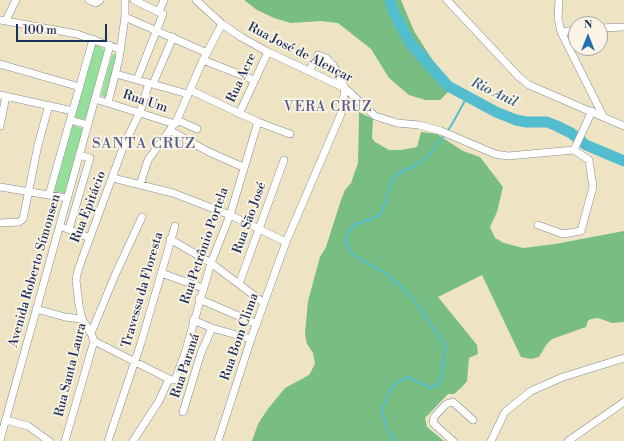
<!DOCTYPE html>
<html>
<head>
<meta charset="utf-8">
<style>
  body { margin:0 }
  #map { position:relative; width:624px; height:441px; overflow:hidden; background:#eee4c4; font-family:"Libre Bodoni",serif }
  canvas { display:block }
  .north { position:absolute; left:568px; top:16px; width:40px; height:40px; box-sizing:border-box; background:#fcf5e5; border:1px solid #a2a6af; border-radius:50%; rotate:0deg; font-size:11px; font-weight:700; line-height:16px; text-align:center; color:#1b2f5e }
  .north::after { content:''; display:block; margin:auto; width:14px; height:18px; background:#1f6fb2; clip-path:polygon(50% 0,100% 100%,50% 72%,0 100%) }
  .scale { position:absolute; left:16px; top:24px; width:91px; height:18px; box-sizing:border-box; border:2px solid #1b2f5e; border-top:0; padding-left:5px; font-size:12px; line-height:14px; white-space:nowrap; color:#1b2f5e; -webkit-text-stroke:3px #fcf5e5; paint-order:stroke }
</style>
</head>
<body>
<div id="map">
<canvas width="624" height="441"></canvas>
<div class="north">N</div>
<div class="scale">100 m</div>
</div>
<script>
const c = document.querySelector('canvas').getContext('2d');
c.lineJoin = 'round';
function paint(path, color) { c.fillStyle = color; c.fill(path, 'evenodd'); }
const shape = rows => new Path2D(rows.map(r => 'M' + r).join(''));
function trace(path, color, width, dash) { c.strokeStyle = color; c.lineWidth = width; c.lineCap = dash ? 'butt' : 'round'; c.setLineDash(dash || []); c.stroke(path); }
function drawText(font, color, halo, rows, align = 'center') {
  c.font = font + ' "Libre Bodoni",serif'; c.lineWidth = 3.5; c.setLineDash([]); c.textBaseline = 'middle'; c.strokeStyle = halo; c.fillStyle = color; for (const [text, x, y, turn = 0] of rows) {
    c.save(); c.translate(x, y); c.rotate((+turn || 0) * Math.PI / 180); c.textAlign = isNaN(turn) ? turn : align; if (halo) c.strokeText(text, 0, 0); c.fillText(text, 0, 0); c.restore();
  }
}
paint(shape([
  [95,44,105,50,86,120,74,117],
  [112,54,117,55,106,98,101,95],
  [72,125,84,129,66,194,54,191]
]), '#95df9a');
paint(shape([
  [244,0,401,0,414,31,451,89,440,100,426,100,409,95,389,78,371,49,338,23,321,21,291,23,274,18,257,10],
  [359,112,373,119,372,138,375,142,389,150,401,150,417,147,421,132,437,134,463,151,480,157,503,187,497,212,490,227,495,238,504,243,523,248,555,244,624,231,624,322,612,323,598,318,591,319,588,321,586,327,552,339,546,345,539,357,531,359,521,357,482,275,438,297,477,345,478,354,469,358,467,381,462,387,454,394,448,394,425,418,427,427,444,441,252,441,258,424,267,410,285,388,309,375,315,364,313,353,307,344,305,334,308,301,320,257,326,247,341,200,345,190,351,183,358,163]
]), '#78be82');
trace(shape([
  [395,441,386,427,382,410,388,394,395,384,407,377,431,388,437,385,442,379,445,345,414,300,401,286,388,275,351,253,345,240,349,231,354,225,377,217,382,211,392,181,397,174,415,166,429,155,451,126,467,97]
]), '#53bdd0', 2);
trace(shape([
  [390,0,394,13,411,44,448,86,496,112,516,120,526,122,547,122,557,126,571,133,586,145,624,161]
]), '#53bdd0', 11);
const minor = shape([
  [89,0,96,3,100,0],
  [134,0,163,14,137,80],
  [196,0,222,24,241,37,268,52,345,88,375,116,397,123,419,125,441,131,495,154,508,156,574,150,592,111],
  [447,0,519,77,529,85,624,126],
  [559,0,558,18,561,32,603,116],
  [159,11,164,0],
  [125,17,207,53],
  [0,20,77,34,119,49],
  [6,20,16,0],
  [600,28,624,27],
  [561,32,576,30],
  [203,60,254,80],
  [0,64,80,87],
  [116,74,188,94],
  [153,84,173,37],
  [190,90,258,122,290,134],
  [0,95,73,111],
  [95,99,175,124],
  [108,103,119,59,125,17,125,0],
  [239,114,268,52],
  [70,120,88,125],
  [177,120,197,129],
  [0,126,6,96],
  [171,131,209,152,243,167],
  [113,178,173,193,199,203,230,215,286,242],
  [140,185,148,160,177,120,203,60,222,24],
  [0,187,67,198],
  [49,195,93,39],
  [0,223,19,222,23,219,38,145,49,105],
  [538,225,563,234,581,231,593,187,589,160,574,150],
  [65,228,90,238],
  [69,229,90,158,79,155],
  [170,239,211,263,264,303],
  [161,273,203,288],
  [239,284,284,160],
  [199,299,257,324],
  [36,309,65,317,82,319],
  [193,320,212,328,251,339],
  [91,333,116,273,142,217],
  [94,341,161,375,171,380,175,380,185,353,211,263,230,215,258,122],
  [183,412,201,353,212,328],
  [6,420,28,426,49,441],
  [0,440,110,45],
  [65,441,94,341,91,333,82,319,79,305,76,280,78,270,124,145,140,112,149,83],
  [108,441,141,343,175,226],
  [133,441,159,401,169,379],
  [218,441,251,339,286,242,341,114,345,88,333,65,326,58,318,55,309,71],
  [453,441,433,423,434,417,446,404,453,402,473,420],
  [491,441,505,412,531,391,563,377,624,358],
  [568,441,624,402]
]);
trace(minor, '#848a91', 8);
trace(minor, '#fff', 7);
drawText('13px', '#1b2f5e', '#fcf5e5', [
  ["Rua José de Alençar",300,53,27],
  ["Rua Acre",242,78,-65],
  ["Rua Um",145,102,18],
  ["Rua Epitácio",89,207,-69],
  ["Rua São José",250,218,-70],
  ["Rua Petrônio Portela",205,246,-71],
  ["Avenida Roberto Símonsen",35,271,-74],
  ["Travessa da Floresta",143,290,-74],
  ["Rua Bom Clima",240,337,-71],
  ["Rua Paraná",186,366,-72],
  ["Rua Santa Laura",71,370,-76]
]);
drawText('italic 14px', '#2c5a80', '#fcf5e5', [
  ["Rio Anil",494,93,26]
]);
c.letterSpacing = '1px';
drawText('14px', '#545e90', '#fcf5e5', [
  ["VERA CRUZ",328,108]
]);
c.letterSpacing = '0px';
c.letterSpacing = '1px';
drawText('15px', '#545e90', '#fcf5e5', [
  ["SANTA CRUZ",144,144]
]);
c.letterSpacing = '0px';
</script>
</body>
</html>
